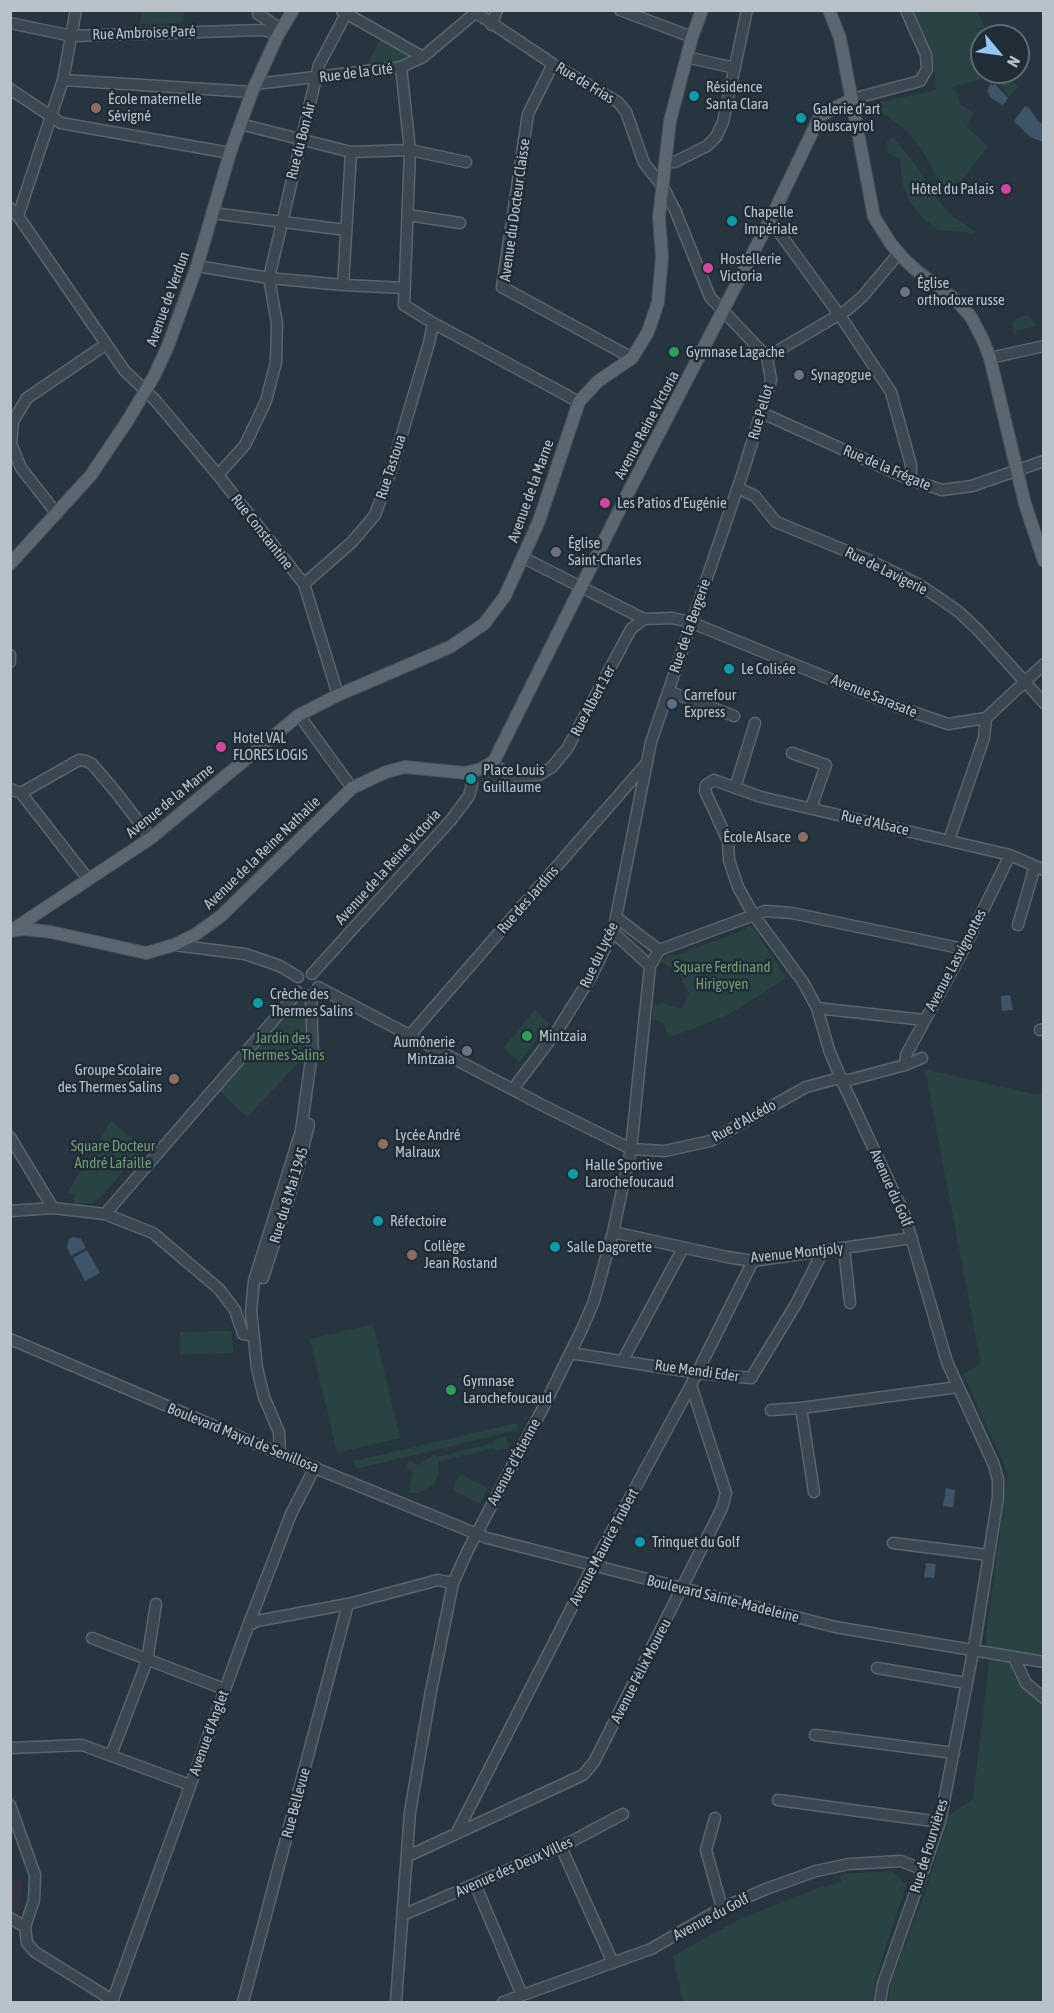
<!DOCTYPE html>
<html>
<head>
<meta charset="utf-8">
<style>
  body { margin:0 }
  #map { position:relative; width:1054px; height:2013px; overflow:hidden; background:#273541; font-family:"Asap Condensed",sans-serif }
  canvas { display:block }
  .frame { position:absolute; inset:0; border:12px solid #b8c2cb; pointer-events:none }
  .north { position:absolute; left:970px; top:24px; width:60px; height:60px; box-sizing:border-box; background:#202c36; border:2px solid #5d6872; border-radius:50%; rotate:119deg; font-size:16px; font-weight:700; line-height:24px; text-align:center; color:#b8c2cb }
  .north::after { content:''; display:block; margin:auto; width:21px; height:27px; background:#94c5f4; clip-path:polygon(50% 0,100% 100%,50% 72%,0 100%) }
</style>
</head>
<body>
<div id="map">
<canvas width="1054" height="2013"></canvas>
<div class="frame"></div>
<div class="north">N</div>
</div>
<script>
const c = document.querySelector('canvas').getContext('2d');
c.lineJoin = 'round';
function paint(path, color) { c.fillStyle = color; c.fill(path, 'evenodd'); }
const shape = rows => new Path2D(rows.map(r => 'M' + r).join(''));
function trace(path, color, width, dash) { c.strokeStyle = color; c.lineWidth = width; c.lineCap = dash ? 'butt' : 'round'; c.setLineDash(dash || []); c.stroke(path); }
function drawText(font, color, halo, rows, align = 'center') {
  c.font = font + ' "Asap Condensed",sans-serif'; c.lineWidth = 5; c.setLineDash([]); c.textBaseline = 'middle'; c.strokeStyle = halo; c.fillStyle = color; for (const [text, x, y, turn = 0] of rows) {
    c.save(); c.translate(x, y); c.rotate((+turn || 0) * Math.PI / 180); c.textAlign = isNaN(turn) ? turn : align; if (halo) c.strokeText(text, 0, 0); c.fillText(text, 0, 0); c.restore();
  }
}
paint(shape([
  [10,1876,23,1883,18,1921,11,1922]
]), '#333342');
paint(shape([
  [142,11,143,10,185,11,183,23,140,24],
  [912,11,976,11,990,36,982,36,982,72,1010,72,951,87,957,93,961,105,974,113,966,126,988,146,952,195,937,177,921,149,906,130,880,111,876,103,936,90,933,60],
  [381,39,410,53,410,56,406,61,366,66],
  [1007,76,1018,87,1009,96,998,84],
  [893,137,915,164,939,201,953,217,975,231,973,234,965,232,938,230,923,218,909,201,902,183,900,159,888,153,887,142],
  [1029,315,1036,326,1016,331,1017,336,1014,334,1012,324,1016,318],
  [493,772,499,776,497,783,486,785,479,781,482,778],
  [749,925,755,930,786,978,730,1014,674,1036,668,1035,663,1022,652,1020,654,1005,663,1003,681,1009,689,994,677,969,661,962,662,960,668,955,677,955,744,930],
  [299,996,307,1003,306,1055,247,1117,217,1088],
  [535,1010,550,1024,519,1062,503,1048],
  [925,1069,1033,1094,1043,1093,1044,1654,1028,1654,1023,1684,1043,1703,1044,2002,888,2002,891,1981,926,1890,949,1815,973,1799,989,1663,986,1635,1008,1473,963,1374,981,1364],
  [111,1121,143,1148,103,1195,93,1203,74,1203,74,1195,68,1192],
  [373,1324,400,1438,337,1453,310,1339],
  [231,1331,234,1353,180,1355,180,1332],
  [517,1423,518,1430,356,1469,354,1461],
  [506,1437,509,1448,495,1451,494,1448,438,1462,439,1471,434,1484,419,1493,408,1493,413,1472,406,1467,410,1460,418,1465,435,1454,437,1457,494,1443,493,1440],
  [460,1474,488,1488,480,1504,452,1490],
  [892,1871,906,1885,875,1981,873,2002,683,2002,673,1956,742,1918,818,1888,841,1882,840,1874]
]), '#294242');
paint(shape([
  [991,83,993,86,994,83,1008,98,1005,103,1002,105,990,97,987,90],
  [1025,106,1029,108,1037,120,1043,125,1043,142,1030,137,1014,121],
  [1010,995,1013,1010,1002,1011,1001,996],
  [73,1237,81,1239,86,1248,71,1256,67,1247,69,1239],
  [87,1250,100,1273,85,1281,73,1258],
  [946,1488,955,1490,953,1507,943,1506],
  [926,1563,936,1564,934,1578,924,1577]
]), '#3e5569');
const minor = shape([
  [472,10,553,64,618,102,626,112,644,163,663,187,675,210,710,297,767,357,771,380,743,472,651,742,613,932,592,975,557,1031,513,1089],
  [620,10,692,37],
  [342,11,423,57],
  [10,23,72,36,262,30,279,34,278,27,258,14],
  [492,25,497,10],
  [686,57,735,68],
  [553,64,528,114,502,287,632,358],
  [401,67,410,150,404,305,433,323,579,402],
  [63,80,252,92],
  [255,84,401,67,423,57,475,13],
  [10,89,61,123,230,153],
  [852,99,920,81,927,69,926,55,906,10],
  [240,124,351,152,410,150,466,162],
  [665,162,675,162,707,146,716,137,723,122,747,10],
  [10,208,18,216,124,370,155,400,218,475,304,584,338,695],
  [212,213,346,230],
  [408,215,460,223],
  [18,216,63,80,76,10],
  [770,220,841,317,891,392,911,465,911,480],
  [197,266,269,278,343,285,405,288],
  [343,285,351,152],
  [767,357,847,310,863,296,899,253],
  [990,358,1044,346],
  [762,413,911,480,942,490,972,486,1044,461],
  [218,475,245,445,266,401,276,362,277,324,269,278,319,65,348,10],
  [738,488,755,496,776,522,871,561,918,584,942,600,959,612,979,631,1044,703],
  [57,514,21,468,11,444,13,421,27,398,105,345],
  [522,557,644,619],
  [304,584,352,542,375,515,392,468,429,343,433,323],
  [10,655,10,662],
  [668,691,734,716],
  [299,715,352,788],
  [792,753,826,765,811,808],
  [491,763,512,776,539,775,552,767,567,749,631,629,644,619,672,618,690,622,901,708,948,724,986,718,1044,664],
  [735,788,755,723],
  [10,789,21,793,88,879],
  [21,793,79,760,86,761,92,764,115,791,151,838],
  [949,840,984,738,986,718],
  [617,918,659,950],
  [1018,925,1035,866],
  [613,932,650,966],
  [174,945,245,954,280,966,298,977],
  [659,950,765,911,792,913,964,949],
  [312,974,451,820,469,796,472,785,471,772],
  [318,987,544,1106,631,1149,665,1151,710,1141,806,1087,836,1079,849,1080,905,1065,922,1058],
  [311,995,313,1058],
  [817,1008,924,1020],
  [1040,1030,1044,1029],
  [410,1035,645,765],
  [905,1065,906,1055,964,949,1010,855],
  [10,1137,53,1208],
  [10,1211,53,1208,105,1214,153,1233,219,1289,235,1310,243,1334,254,1336],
  [105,1214,298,992],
  [613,1232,727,1257,753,1261,912,1238],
  [844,1248,850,1303],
  [263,1278,297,1173,309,1124],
  [10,1339,261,1446,487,1538,835,1627,1044,1662],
  [570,1353,697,1373,751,1378,796,1304,823,1251],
  [623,1360,683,1248],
  [801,1408,814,1492],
  [771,1410,801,1408,958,1387],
  [280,1454,279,1432,264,1397,257,1368,251,1311,254,1281,301,1131,312,1052],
  [893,1543,988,1555],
  [248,1626,257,1621,348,1604,438,1580,453,1583],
  [92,1638,224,1689],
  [1014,1658,1026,1683,1044,1698],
  [877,1668,966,1683],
  [815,1735,954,1753],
  [10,1748,82,1745,190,1785],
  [111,1755,147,1661,156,1604],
  [778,1800,940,1822],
  [10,1805,35,1875,34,1900,25,1927,27,1943,35,1952,112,2000],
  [715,1818,706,1850,722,1908],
  [456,1834,595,1562,691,1385,753,1261],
  [561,1847,613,1963],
  [408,1856,583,1775,594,1762,722,1508,726,1493,691,1385],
  [475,1884,522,1995],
  [403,1915,561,1847,623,1814],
  [10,1918,25,1927],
  [112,2002,248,1626,291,1514,315,1467],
  [243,2002,348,1604],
  [396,2002,410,1812,431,1691,453,1583,468,1550,545,1404,582,1329,594,1301,613,1232,631,1149,650,966,659,950],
  [503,2002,651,1949,722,1908,766,1889,816,1871,849,1864,901,1861,924,1870],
  [880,2002,883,1984,940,1822,976,1636,998,1497,998,1480,994,1465,947,1362,905,1216,842,1081,829,1050,817,1008,803,982,753,914,738,887,729,860,728,841,705,791,706,785,714,780,761,797,1010,855,1044,870]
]);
const major = shape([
  [829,10,840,38,874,217,891,244,905,260,917,271,956,300,971,317,983,340,990,358,1025,504,1044,561],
  [10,564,91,475,128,420,154,376,168,346,197,266,230,153,252,92,277,37,293,10],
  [12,930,151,838,299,715,338,695,450,647,484,624,505,596,539,521,579,402,597,382,632,358,648,332,658,302,662,257,659,217,670,121,692,37,702,10],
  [10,931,24,929,51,932,146,953,174,945,196,934,221,916,352,788,386,772,405,767,465,773,481,769,494,761,630,489,770,220,820,116,852,99]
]);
trace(minor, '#59656e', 13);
trace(major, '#45505a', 14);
trace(minor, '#3b4751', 10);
trace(major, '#5a6670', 12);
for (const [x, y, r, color] of [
  [694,96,6,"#0f9aa8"],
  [96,108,6,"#8d6e63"],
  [801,118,6,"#0f9aa8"],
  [1006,189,6,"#d1479c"],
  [732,221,6,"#0f9aa8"],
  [708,268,6,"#d1479c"],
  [905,292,6,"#6b7280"],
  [674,352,6,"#2e9e5b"],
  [799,375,6,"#6b7280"],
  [605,503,6,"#d1479c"],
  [556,552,6,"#6b7280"],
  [729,669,6,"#0f9aa8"],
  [672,704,6,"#5c6f8a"],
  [221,747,6,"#d1479c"],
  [471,779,6,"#0f9aa8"],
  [803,837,6,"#8d6e63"],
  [258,1003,6,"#0f9aa8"],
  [527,1036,6,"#2e9e5b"],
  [467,1051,6,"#6b7280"],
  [174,1079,6,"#8d6e63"],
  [383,1144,6,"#8d6e63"],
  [573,1174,6,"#0f9aa8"],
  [378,1221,6,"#0f9aa8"],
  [555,1247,6,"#0f9aa8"],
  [412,1255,6,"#8d6e63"],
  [451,1390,6,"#2e9e5b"],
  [640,1542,6,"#0f9aa8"]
]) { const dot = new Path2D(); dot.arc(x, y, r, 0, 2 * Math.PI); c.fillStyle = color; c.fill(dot); trace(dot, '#202c36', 2); }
drawText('15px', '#b8c2cb', '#202c36', [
  ["Rue Ambroise Paré",144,33,-2],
  ["Rue de la Cité",356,73,-7],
  ["Rue de Frias",585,83,31],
  ["Rue du Bon Air",301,141,-76],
  ["Avenue du Docteur Claisse",515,210,-82],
  ["Avenue de Verdun",168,299,-70],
  ["Rue Pellot",761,412,-74],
  ["Avenue Reine Victoria",647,425,-62],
  ["Rue Tastoua",391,467,-72],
  ["Rue de la Frégate",887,468,23],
  ["Avenue de la Marne",531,491,-70],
  ["Rue Constantine",262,532,52],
  ["Rue de Lavigerie",886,571,26],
  ["Rue de la Bergerie",690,626,-71],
  ["Avenue Sarasate",874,696,22],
  ["Rue Albert 1er",593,701,-62],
  ["Avenue de la Marne",170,801,-39],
  ["Rue d'Alsace",875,823,13],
  ["Avenue de la Reine Nathalie",262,853,-44],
  ["Avenue de la Reine Victoria",388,867,-48],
  ["Rue des Jardins",528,900,-49],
  ["Rue du Lycée",599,955,-65],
  ["Avenue Lasvignottes",956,960,-62],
  ["Rue d'Alcédo",744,1121,-29],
  ["Avenue du Golf",891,1188,66],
  ["Rue du 8 Mai 1945",289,1195,-73],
  ["Avenue Montjoly",797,1253,-6],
  ["Rue Mendi Eder",697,1371,8],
  ["Boulevard Mayol de Senillosa",243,1438,22],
  ["Avenue d'Étienne",514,1462,-62],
  ["Avenue Maurice Trubert",604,1547,-62],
  ["Boulevard Sainte-Madeleine",723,1599,14],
  ["Avenue Félix Moureu",641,1671,-63],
  ["Avenue d'Anglet",209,1733,-70],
  ["Rue Bellevue",296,1803,-75],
  ["Rue de Fourvières",929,1846,-73],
  ["Avenue des Deux Villes",514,1867,-24],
  ["Avenue du Golf",711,1917,-28]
]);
drawText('15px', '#b8c2cb', '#202c36', [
  ["Résidence",706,87],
  ["Santa Clara",706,104],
  ["École maternelle",108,99],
  ["Sévigné",108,116],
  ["Galerie d'art",813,109],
  ["Bouscayrol",813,126],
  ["Hôtel du Palais",994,189,"right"],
  ["Chapelle",744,212],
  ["Impériale",744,229],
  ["Hostellerie",720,259],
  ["Victoria",720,276],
  ["Église",917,283],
  ["orthodoxe russe",917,300],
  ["Gymnase Lagache",686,352],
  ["Synagogue",811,375],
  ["Les Patios d'Eugénie",617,503],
  ["Église",568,543],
  ["Saint-Charles",568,560],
  ["Le Colisée",741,669],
  ["Carrefour",684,695],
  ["Express",684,712],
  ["Hotel VAL",233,738],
  ["FLORES LOGIS",233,755],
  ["Place Louis",483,770],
  ["Guillaume",483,787],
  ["École Alsace",791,837,"right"],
  ["Crèche des",270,994],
  ["Thermes Salins",270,1011],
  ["Mintzaia",539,1036],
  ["Aumônerie",455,1042,"right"],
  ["Mintzaia",455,1059,"right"],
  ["Groupe Scolaire",162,1070,"right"],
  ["des Thermes Salins",162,1087,"right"],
  ["Lycée André",395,1135],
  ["Malraux",395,1152],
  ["Halle Sportive",585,1165],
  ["Larochefoucaud",585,1182],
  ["Réfectoire",390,1221],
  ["Collège",424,1246],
  ["Jean Rostand",424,1263],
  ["Salle Dagorette",567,1247],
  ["Gymnase",463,1381],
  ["Larochefoucaud",463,1398],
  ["Trinquet du Golf",652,1542]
], 'left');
drawText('15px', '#719b75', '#202c36', [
  ["Square Ferdinand",722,967],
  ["Hirigoyen",722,984],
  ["Jardin des",283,1038],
  ["Thermes Salins",283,1055],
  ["Square Docteur",113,1146],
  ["André Lafaille",113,1163]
]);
</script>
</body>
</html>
